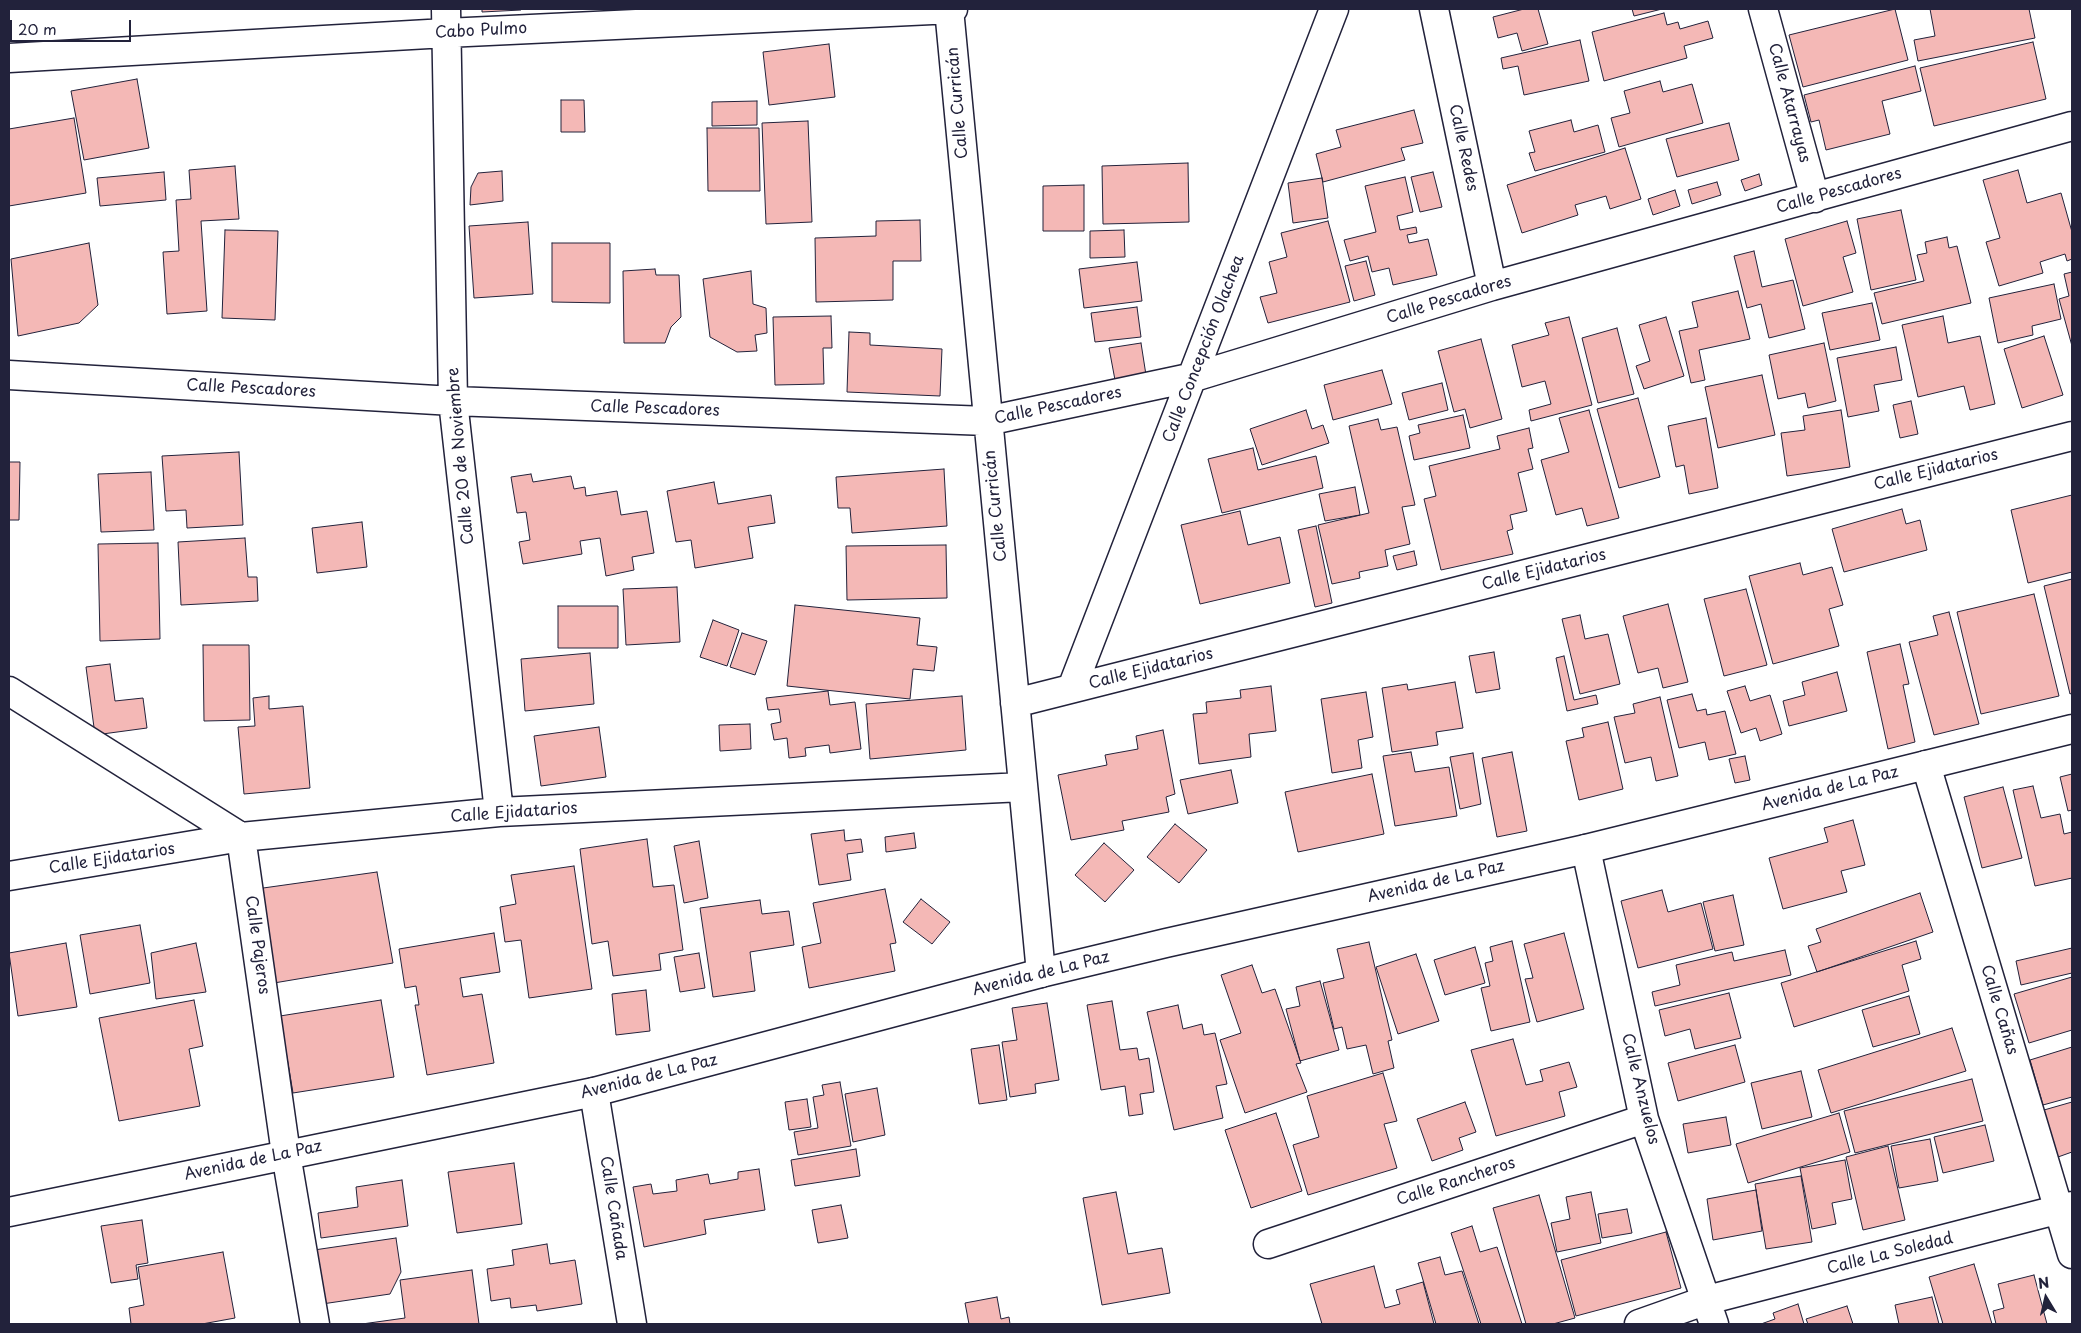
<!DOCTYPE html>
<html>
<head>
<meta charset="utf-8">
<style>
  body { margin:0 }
  #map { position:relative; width:2081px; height:1333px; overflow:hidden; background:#fff; font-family:"Playpen Sans",sans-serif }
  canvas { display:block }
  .frame { position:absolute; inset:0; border:10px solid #22223b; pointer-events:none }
  .north { position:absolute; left:2021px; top:1273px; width:50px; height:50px; -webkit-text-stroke:4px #fff; paint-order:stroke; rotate:351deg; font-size:14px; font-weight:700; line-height:20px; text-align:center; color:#22223b }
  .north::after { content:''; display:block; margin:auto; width:18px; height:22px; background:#22223b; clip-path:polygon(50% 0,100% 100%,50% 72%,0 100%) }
  .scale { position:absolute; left:10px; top:20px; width:121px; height:22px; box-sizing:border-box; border:2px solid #22223b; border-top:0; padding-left:6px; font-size:15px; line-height:18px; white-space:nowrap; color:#22223b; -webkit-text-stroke:4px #fff; paint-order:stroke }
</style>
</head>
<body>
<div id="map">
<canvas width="2081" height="1333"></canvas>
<div class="frame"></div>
<div class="north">N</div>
<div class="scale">20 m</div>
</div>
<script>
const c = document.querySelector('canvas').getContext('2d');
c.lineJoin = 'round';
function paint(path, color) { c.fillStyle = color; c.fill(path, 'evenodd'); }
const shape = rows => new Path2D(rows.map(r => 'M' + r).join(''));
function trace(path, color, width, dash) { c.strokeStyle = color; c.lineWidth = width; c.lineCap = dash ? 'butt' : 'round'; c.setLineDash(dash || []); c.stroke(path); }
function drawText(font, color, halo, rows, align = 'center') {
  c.font = font + ' "Playpen Sans",sans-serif'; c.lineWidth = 4; c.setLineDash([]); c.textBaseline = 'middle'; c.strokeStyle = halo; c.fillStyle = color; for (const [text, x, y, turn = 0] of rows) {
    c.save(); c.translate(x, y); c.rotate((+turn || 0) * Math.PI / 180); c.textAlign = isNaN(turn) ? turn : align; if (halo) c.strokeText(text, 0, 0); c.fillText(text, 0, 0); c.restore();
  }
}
const building = shape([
  [482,9,521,9,521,10,482,12,482,9],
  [1524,9,1538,9,1548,44,1522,51,1517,33,1498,38,1493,17,1524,9],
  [1632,9,1662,9,1634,16,1632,9],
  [1895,9,1908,60,1803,87,1789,35,1895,9],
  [1930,9,2029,9,2035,38,1918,61,1914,40,1935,36,1930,9],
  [1664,13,1667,25,1678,22,1680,29,1708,21,1713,38,1684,46,1687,58,1604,81,1592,32,1664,13],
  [1580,40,1589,81,1524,95,1518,66,1503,69,1501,58,1580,40],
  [2033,42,2046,99,1934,126,1920,68,2033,42],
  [829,44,835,97,769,105,763,52,829,44],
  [1915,66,1921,91,1882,101,1890,134,1826,150,1819,120,1811,122,1804,95,1915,66],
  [137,79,149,148,84,160,71,91,137,79],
  [1660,81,1663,92,1692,84,1703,123,1619,147,1611,118,1630,113,1624,91,1660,81],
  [561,100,584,100,585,132,561,132,561,100],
  [757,101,757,125,712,126,712,102,757,101],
  [1414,110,1423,143,1401,148,1405,160,1323,182,1316,154,1341,147,1336,130,1414,110],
  [74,118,86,193,9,206,9,129,74,118],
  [1571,120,1574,132,1598,125,1605,152,1535,171,1529,153,1535,152,1529,131,1571,120],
  [808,121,812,222,766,224,762,123,808,121],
  [1729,123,1739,160,1677,177,1666,139,1729,123],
  [707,128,759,128,760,191,708,191,707,128],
  [1625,148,1641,199,1610,209,1606,196,1575,205,1578,215,1522,233,1507,185,1625,148],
  [1188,163,1189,222,1103,224,1102,166,1188,163],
  [235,166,239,219,201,221,207,311,167,314,163,252,179,251,176,200,191,199,189,170,235,166],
  [2018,170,2027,203,2061,193,2072,232,2072,259,2067,261,2065,254,2040,262,2043,273,1999,286,1986,242,2000,238,1983,180,2018,170],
  [502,171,503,201,470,205,471,187,478,173,502,171],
  [164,172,166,200,100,206,97,178,164,172],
  [1433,172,1442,207,1420,212,1411,177,1433,172],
  [1759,174,1762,185,1745,191,1741,180,1759,174],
  [1405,177,1413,212,1397,216,1400,230,1416,227,1417,233,1407,235,1409,243,1428,239,1437,275,1393,285,1389,268,1372,272,1368,256,1350,261,1344,240,1376,232,1365,186,1405,177],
  [1322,178,1328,218,1293,223,1288,183,1322,178],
  [1717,182,1721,195,1692,204,1688,190,1717,182],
  [1084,185,1084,231,1043,231,1043,186,1084,185],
  [1675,190,1680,206,1653,215,1648,199,1675,190],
  [1901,210,1916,280,1871,290,1857,219,1901,210],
  [920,220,921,261,893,261,893,300,816,302,815,238,876,236,876,221,920,220],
  [1328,221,1350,302,1268,323,1260,297,1277,293,1269,262,1287,257,1281,233,1328,221],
  [1847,221,1856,253,1843,257,1853,292,1803,306,1785,239,1847,221],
  [528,222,533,294,474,298,469,226,528,222],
  [225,230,278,231,275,320,222,318,225,230],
  [1124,230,1125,257,1090,258,1090,231,1124,230],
  [1947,237,1949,248,1957,246,1971,303,1882,324,1874,293,1924,281,1917,255,1927,253,1925,242,1947,237],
  [89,243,98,305,79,323,18,336,11,259,89,243],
  [552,243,610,243,610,303,552,302,552,243],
  [1754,251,1762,287,1793,280,1805,329,1769,338,1761,304,1747,308,1734,256,1754,251],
  [1366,261,1375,295,1354,301,1345,266,1366,261],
  [1137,262,1142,301,1084,308,1079,269,1137,262],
  [655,269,656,275,679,275,681,317,671,327,665,343,624,343,623,271,655,269],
  [751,271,753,304,766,308,767,333,755,335,757,351,737,352,710,337,703,279,751,271],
  [2072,272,2072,346,2059,299,2069,296,2064,274,2072,272],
  [2054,284,2061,319,2032,326,2033,335,1998,343,1989,298,2054,284],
  [1738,291,1750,339,1699,350,1705,380,1691,383,1679,331,1698,327,1692,302,1738,291],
  [1872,303,1880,340,1830,350,1822,313,1872,303],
  [1137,307,1141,337,1095,342,1091,313,1137,307],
  [831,316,832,348,823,348,824,384,775,385,773,317,831,316],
  [1943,316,1948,343,1980,336,1995,404,1970,410,1964,386,1918,397,1902,325,1943,316],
  [1569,317,1592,405,1531,421,1529,410,1551,404,1545,381,1522,387,1512,345,1549,335,1545,323,1569,317],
  [1666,317,1684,376,1644,389,1636,366,1650,361,1639,325,1666,317],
  [1617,328,1634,394,1598,403,1582,338,1617,328],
  [849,332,870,333,870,345,942,349,940,396,847,392,849,332],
  [2044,336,2063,395,2022,408,2004,349,2044,336],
  [1481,339,1502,419,1470,428,1465,409,1454,412,1438,351,1481,339],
  [1141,343,1146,375,1115,380,1109,348,1141,343],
  [1824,343,1836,401,1808,408,1805,393,1778,399,1769,355,1824,343],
  [1896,347,1902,380,1874,385,1879,411,1848,417,1837,358,1896,347],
  [1382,370,1392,404,1333,420,1324,385,1382,370],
  [1762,375,1775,435,1718,448,1705,387,1762,375],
  [1442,383,1448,410,1409,420,1402,393,1442,383],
  [1638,398,1660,477,1619,488,1597,409,1638,398],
  [1911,401,1918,434,1900,438,1893,405,1911,401],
  [1306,410,1312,429,1323,425,1329,443,1262,465,1250,429,1306,410],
  [1589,410,1619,518,1587,526,1582,508,1556,515,1541,460,1569,452,1559,418,1589,410],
  [1841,410,1850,467,1787,476,1781,433,1805,430,1803,416,1841,410],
  [1463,415,1470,448,1414,460,1409,436,1420,433,1418,425,1463,415],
  [1706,418,1718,488,1689,494,1684,465,1676,467,1668,426,1706,418],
  [1378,419,1381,430,1397,427,1415,505,1402,507,1410,544,1385,550,1388,566,1359,572,1360,578,1332,584,1318,525,1369,513,1349,426,1378,419],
  [1529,428,1533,448,1528,449,1533,469,1518,473,1527,511,1510,515,1513,529,1507,531,1513,554,1441,570,1424,499,1436,496,1429,466,1500,449,1497,436,1529,428],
  [1253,448,1258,470,1316,456,1323,488,1222,513,1208,459,1253,448],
  [239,452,243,525,187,528,186,510,166,511,162,456,239,452],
  [9,462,20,462,19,520,9,520,9,462],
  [944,469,947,526,852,533,850,508,838,508,836,477,944,469],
  [151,472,154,530,101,532,98,474,151,472],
  [531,474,533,482,571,476,574,489,585,487,586,496,617,491,621,515,647,511,654,553,632,557,634,570,606,576,600,538,580,541,582,554,523,564,519,542,530,540,526,512,517,513,511,477,531,474],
  [714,482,718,504,771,495,775,523,748,527,753,558,695,568,691,540,676,542,667,491,714,482],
  [1355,487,1360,515,1325,521,1319,494,1355,487],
  [2072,495,2072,572,2028,583,2011,510,2072,495],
  [1902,509,1906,524,1920,520,1927,550,1844,572,1832,529,1902,509],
  [1240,511,1248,545,1280,537,1290,583,1200,604,1181,525,1240,511],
  [362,522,367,567,317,573,312,528,362,522],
  [1316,526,1332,603,1315,607,1298,530,1316,526],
  [245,538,248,577,257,577,258,601,181,605,178,542,245,538],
  [158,543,160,639,100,641,98,544,158,543],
  [946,545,947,598,847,600,846,546,946,545],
  [1414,551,1417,565,1397,570,1393,556,1414,551],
  [1800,563,1803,575,1832,567,1843,605,1829,609,1839,646,1773,664,1749,576,1800,563],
  [2072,579,2072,693,2070,694,2044,586,2072,579],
  [677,587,680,642,626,645,623,589,677,587],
  [1746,589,1767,665,1724,676,1704,599,1746,589],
  [2034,594,2059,696,1981,714,1957,612,2034,594],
  [1668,604,1688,682,1663,688,1658,668,1638,673,1623,616,1668,604],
  [795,605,920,618,917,645,937,647,934,671,913,669,910,699,787,686,795,605],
  [558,606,618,606,618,648,558,648,558,606],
  [1949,612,1979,724,1934,735,1909,642,1938,635,1933,616,1949,612],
  [1580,615,1585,639,1608,634,1620,684,1580,694,1562,619,1580,615],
  [713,620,739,630,727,666,700,657,713,620],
  [742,633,767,641,755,675,730,667,742,633],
  [1900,644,1909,684,1903,685,1915,742,1888,749,1867,652,1900,644],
  [203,645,249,645,250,720,204,721,203,645],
  [1494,652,1500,689,1476,693,1469,656,1494,652],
  [590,653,594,704,525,711,521,659,590,653],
  [1564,656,1574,700,1596,695,1598,704,1567,711,1556,658,1564,656],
  [110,664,115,701,143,698,147,728,95,735,86,667,110,664],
  [1837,672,1847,711,1789,726,1783,701,1805,695,1802,682,1837,672],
  [1455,682,1463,728,1436,732,1438,745,1392,752,1382,688,1407,684,1408,690,1455,682],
  [1271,686,1276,731,1249,734,1251,757,1199,764,1193,714,1207,713,1206,702,1241,698,1240,690,1271,686],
  [1745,686,1750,701,1770,695,1782,734,1760,741,1756,728,1741,733,1727,691,1745,686],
  [828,691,830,705,855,702,861,749,830,753,829,745,805,748,806,756,789,758,787,738,774,740,771,724,781,722,779,709,768,710,766,698,828,691],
  [1366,692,1373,737,1358,740,1362,768,1332,773,1321,699,1366,692],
  [1692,694,1697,711,1706,709,1707,715,1725,711,1736,754,1709,760,1705,742,1679,748,1667,700,1692,694],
  [269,696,269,709,303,706,310,788,244,794,238,727,255,726,253,698,269,696],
  [962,696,966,750,870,759,866,704,962,696],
  [1660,697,1678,776,1656,781,1651,757,1625,763,1614,717,1635,713,1633,704,1660,697],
  [1608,722,1623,789,1579,800,1566,741,1584,737,1582,728,1608,722],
  [750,724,751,749,720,751,719,725,750,724],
  [599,727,606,777,541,786,534,736,599,727],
  [1163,730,1175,794,1166,797,1169,812,1122,821,1124,830,1071,840,1058,775,1107,765,1105,755,1138,749,1136,736,1163,730],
  [1411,752,1415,772,1449,767,1457,816,1395,826,1383,756,1411,752],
  [1512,752,1527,831,1497,837,1482,758,1512,752],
  [1473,753,1481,804,1460,809,1450,757,1473,753],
  [1745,756,1750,780,1735,783,1729,759,1745,756],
  [1231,770,1238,803,1188,814,1180,780,1231,770],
  [1372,774,1384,834,1298,852,1285,792,1372,774],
  [2072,774,2072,810,2068,811,2060,777,2072,774],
  [2033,786,2041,818,2060,814,2064,834,2072,832,2072,878,2035,886,2013,790,2033,786],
  [2003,787,2022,858,1982,868,1964,797,2003,787],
  [1853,820,1865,865,1841,871,1847,892,1783,909,1769,858,1828,842,1824,828,1853,820],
  [1175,824,1207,850,1179,883,1147,857,1175,824],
  [844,830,845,841,861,839,863,852,847,854,851,880,819,885,811,834,844,830],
  [914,833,916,848,886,852,885,837,914,833],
  [647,839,653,887,674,885,683,950,659,954,661,970,613,976,608,941,592,944,580,849,647,839],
  [699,841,708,898,684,903,674,846,699,841],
  [1104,843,1134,870,1105,902,1075,875,1104,843],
  [574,866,592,989,529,998,521,940,505,942,500,907,516,904,511,875,574,866],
  [377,872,393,963,262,985,249,890,377,872],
  [885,889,896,943,890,944,895,971,809,988,802,947,821,943,813,903,885,889],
  [1662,890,1668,912,1701,903,1713,949,1638,968,1621,901,1662,890],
  [1920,893,1933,932,1817,972,1808,946,1821,942,1816,929,1920,893],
  [1733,895,1744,945,1715,951,1703,902,1733,895],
  [921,899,950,922,932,944,903,922,921,899],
  [760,900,762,914,789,911,794,945,750,952,755,991,713,997,700,908,760,900],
  [140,925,150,983,90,994,80,935,140,925],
  [494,933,500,972,460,978,463,997,482,994,494,1063,427,1075,415,1005,419,1005,416,986,405,988,399,949,494,933],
  [1564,933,1584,1009,1537,1022,1525,979,1533,978,1524,944,1564,933],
  [1512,941,1530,1022,1491,1031,1481,988,1490,986,1485,963,1493,961,1490,947,1512,941],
  [1916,941,1921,959,1902,965,1909,991,1794,1027,1781,983,1916,941],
  [1369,942,1392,1040,1388,1041,1394,1068,1373,1074,1366,1045,1347,1049,1342,1027,1334,1029,1323,983,1344,978,1337,949,1369,942],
  [66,943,77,1007,18,1016,9,953,66,943],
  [196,943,206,992,156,999,151,953,196,943],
  [1475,947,1485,983,1445,995,1434,960,1475,947],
  [2072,948,2072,973,2021,985,2016,961,2072,948],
  [1785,950,1791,975,1655,1006,1652,992,1680,985,1676,965,1732,952,1734,961,1785,950],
  [699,953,705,988,680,992,674,957,699,953],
  [1416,954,1439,1021,1398,1034,1376,967,1416,954],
  [1252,965,1262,993,1275,989,1301,1063,1296,1064,1307,1092,1245,1113,1220,1040,1241,1033,1221,975,1252,965],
  [2072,977,2072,1030,2029,1043,2014,994,2072,977],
  [1320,981,1339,1050,1300,1061,1286,1009,1300,1006,1296,987,1320,981],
  [646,990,650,1031,616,1035,612,994,646,990],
  [1729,993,1741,1038,1695,1049,1690,1029,1665,1036,1659,1010,1729,993],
  [1909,996,1920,1034,1873,1047,1862,1010,1909,996],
  [194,1000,203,1046,189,1049,200,1106,119,1121,99,1018,194,1000],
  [381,1000,394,1077,293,1093,280,1016,381,1000],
  [1112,1001,1120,1050,1137,1048,1139,1060,1149,1058,1154,1092,1140,1094,1143,1114,1129,1116,1125,1086,1101,1090,1087,1005,1112,1001],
  [1047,1003,1059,1080,1035,1084,1036,1093,1010,1097,1002,1042,1017,1040,1012,1008,1047,1003],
  [1178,1005,1183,1029,1202,1024,1204,1035,1215,1033,1227,1084,1216,1086,1223,1118,1174,1130,1147,1012,1178,1005],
  [1952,1028,1966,1071,1831,1113,1818,1070,1952,1028],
  [1513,1039,1526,1085,1543,1081,1540,1070,1569,1062,1577,1087,1559,1092,1565,1116,1496,1136,1471,1050,1513,1039],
  [999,1045,1007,1100,979,1104,971,1049,999,1045],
  [1735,1045,1745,1082,1678,1101,1668,1063,1735,1045],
  [2072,1047,2072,1097,2043,1105,2030,1060,2072,1047],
  [1801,1071,1812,1117,1762,1129,1751,1083,1801,1071],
  [1383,1073,1397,1121,1384,1124,1397,1168,1308,1195,1293,1145,1319,1137,1307,1096,1383,1073],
  [1972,1079,1983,1121,1855,1153,1844,1111,1972,1079],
  [840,1082,851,1146,798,1155,794,1132,818,1128,813,1097,824,1095,822,1085,840,1082],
  [877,1088,885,1135,853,1142,845,1094,877,1088],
  [807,1099,811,1127,789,1130,785,1102,807,1099],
  [1465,1102,1476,1132,1459,1138,1463,1150,1432,1161,1417,1119,1465,1102],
  [2072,1102,2072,1152,2058,1157,2044,1110,2072,1102],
  [1276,1113,1302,1191,1251,1208,1225,1130,1276,1113],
  [1839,1113,1850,1152,1748,1183,1736,1144,1839,1113],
  [1726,1117,1731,1145,1688,1153,1683,1124,1726,1117],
  [1985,1125,1994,1161,1943,1173,1934,1137,1985,1125],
  [1930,1139,1938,1181,1899,1188,1891,1146,1930,1139],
  [1888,1146,1905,1220,1863,1230,1846,1157,1888,1146],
  [856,1149,860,1176,795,1186,791,1160,856,1149],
  [1845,1160,1852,1199,1832,1203,1836,1224,1812,1229,1800,1168,1845,1160],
  [514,1163,522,1224,457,1233,448,1172,514,1163],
  [759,1169,765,1210,704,1220,706,1234,644,1247,633,1187,651,1184,653,1194,677,1191,676,1180,708,1174,710,1184,738,1179,738,1172,759,1169],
  [1801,1176,1812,1242,1766,1249,1755,1184,1801,1176],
  [402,1180,408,1226,321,1238,318,1213,358,1207,356,1187,402,1180],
  [1756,1190,1762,1231,1713,1240,1707,1199,1756,1190],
  [1116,1192,1128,1254,1162,1248,1170,1293,1102,1305,1083,1198,1116,1192],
  [1591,1192,1601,1243,1557,1252,1551,1223,1570,1219,1566,1197,1591,1192],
  [1539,1195,1575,1318,1553,1324,1526,1324,1493,1208,1539,1195],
  [841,1205,848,1238,818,1243,812,1210,841,1205],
  [1627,1209,1632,1233,1602,1238,1598,1214,1627,1209],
  [142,1220,148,1263,136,1265,138,1279,111,1283,101,1226,142,1220],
  [1472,1226,1480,1252,1497,1247,1522,1324,1481,1324,1451,1233,1472,1226],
  [1666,1232,1681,1288,1576,1316,1561,1260,1666,1232],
  [396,1238,401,1272,390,1294,322,1304,314,1250,396,1238],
  [547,1244,550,1264,575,1260,582,1304,537,1311,536,1305,511,1308,510,1298,491,1301,487,1269,514,1265,512,1250,547,1244],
  [223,1252,235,1318,202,1324,131,1324,129,1308,144,1305,138,1267,223,1252],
  [1440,1257,1445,1275,1462,1271,1479,1324,1436,1324,1418,1263,1440,1257],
  [1974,1264,1992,1324,1943,1324,1929,1277,1974,1264],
  [1374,1266,1385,1308,1400,1304,1396,1290,1423,1282,1434,1324,1322,1324,1310,1284,1374,1266],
  [472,1270,479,1324,362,1324,405,1318,400,1280,472,1270],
  [2034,1275,2047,1324,1996,1324,1993,1311,2004,1308,1998,1284,2034,1275],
  [997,1297,1001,1319,1009,1317,1010,1324,969,1324,965,1303,997,1297],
  [1932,1297,1939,1324,1899,1324,1895,1305,1932,1297],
  [1798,1304,1804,1324,1761,1324,1775,1319,1773,1313,1798,1304],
  [1847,1306,1853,1324,1808,1324,1806,1319,1847,1306]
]);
paint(building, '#f4b8b6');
trace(building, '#22223b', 1);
const minor = shape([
  [446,9,453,401,499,812],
  [949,9,1041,973],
  [1434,9,1492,286],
  [1763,9,1815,198],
  [9,58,446,33,953,9],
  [9,375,453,401,987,421,1194,377,1492,286,2072,126],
  [1072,688,1334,9],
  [9,691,241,837,286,1154,315,1324],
  [1015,703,2072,436],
  [1926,765,2072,1254],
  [1586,849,1644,1119,1714,1324],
  [9,876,241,837,499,812,1023,787],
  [594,1092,632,1324],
  [1268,1244,1644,1119],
  [1639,1324,1707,1300,2072,1206]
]);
const tertiary = shape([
  [9,1212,594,1092,1041,973,1166,943,1586,849,2072,729]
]);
trace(minor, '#22223b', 31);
trace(tertiary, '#22223b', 31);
trace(minor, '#fff', 28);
trace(tertiary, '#fff', 28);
drawText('16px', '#22223b', '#fff', [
  ["Cabo Pulmo",481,31,-3],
  ["Calle Curricán",958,103,-95],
  ["Calle Atarrayas",1789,103,75],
  ["Calle Redes",1463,148,78],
  ["Calle Pescadores",1839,191,-16],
  ["Calle Pescadores",1449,300,-17],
  ["Calle Concepción Olachea",1204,349,-69],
  ["Calle Pescadores",251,389,3],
  ["Calle Pescadores",1058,406,-12],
  ["Calle Pescadores",655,409,2],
  ["Calle 20 de Noviembre",461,456,-95],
  ["Calle Ejidatarios",1936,470,-14],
  ["Calle Curricán",996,506,-96],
  ["Calle Ejidatarios",1544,570,-14],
  ["Calle Ejidatarios",1151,669,-14],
  ["Avenida de La Paz",1830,789,-14],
  ["Calle Ejidatarios",514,813,-4],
  ["Calle Ejidatarios",112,859,-9],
  ["Avenida de La Paz",1436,882,-13],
  ["Calle Pajeros",257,945,82],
  ["Avenida de La Paz",1041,974,-14],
  ["Calle Cañas",1999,1010,73],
  ["Avenida de La Paz",649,1077,-14],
  ["Calle Anzuelos",1640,1089,76],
  ["Avenida de La Paz",253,1161,-12],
  ["Calle Rancheros",1456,1182,-18],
  ["Calle Cañada",613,1208,81],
  ["Calle La Soledad",1890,1254,-14]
]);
</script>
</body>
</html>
